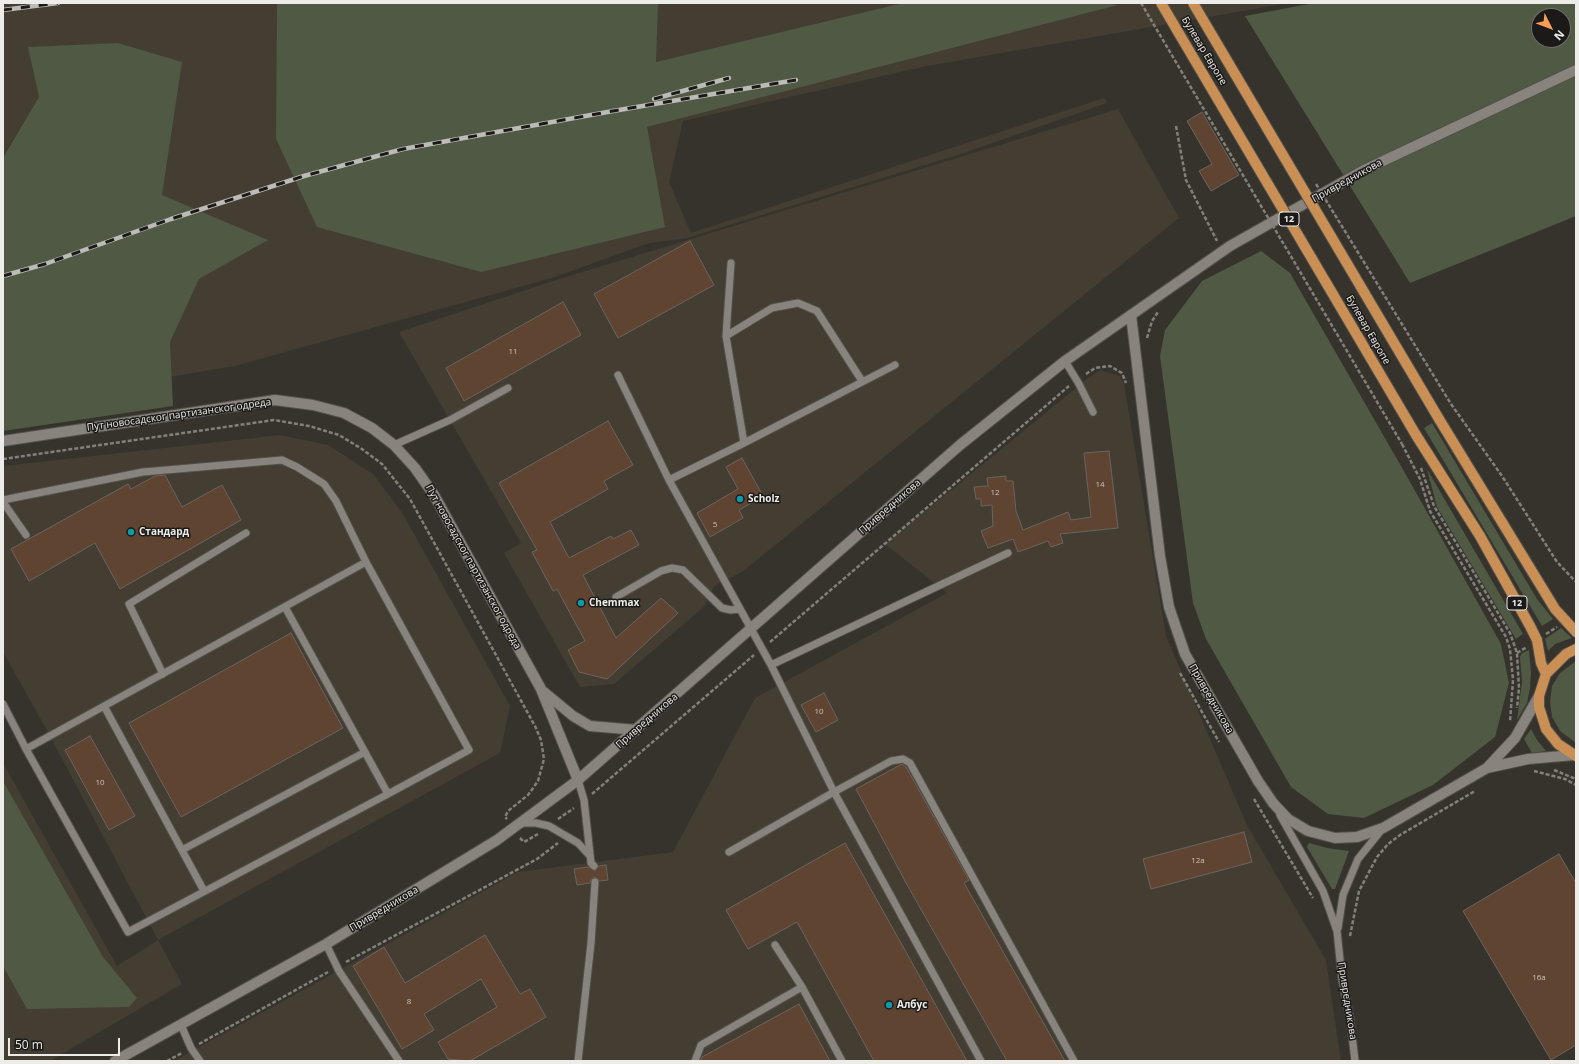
<!DOCTYPE html>
<html>
<head>
<meta charset="utf-8">
<style>
  body { margin:0 }
  #map { position:relative; width:1579px; height:1064px; overflow:hidden; background:#36332d; font-family:"Open Sans",sans-serif }
  canvas { display:block }
  .frame { position:absolute; inset:0; border:4px solid #eeece9; pointer-events:none }
  .north { position:absolute; left:1531px; top:8px; width:40px; height:40px; box-sizing:border-box; background:#1c1a18; border:1px solid #706e6c; border-radius:50%; rotate:132deg; font-size:11px; font-weight:700; line-height:16px; text-align:center; color:#eeece9 }
  .north::after { content:''; display:block; margin:auto; width:14px; height:18px; background:#fd9d55; clip-path:polygon(50% 0,100% 100%,50% 72%,0 100%) }
  .scale { position:absolute; left:8px; top:1038px; width:112px; height:18px; box-sizing:border-box; border:2px solid #eeece9; border-top:0; padding-left:5px; font-size:12px; line-height:14px; white-space:nowrap; color:#eeece9; -webkit-text-stroke:3px #1c1a18; paint-order:stroke }
</style>
</head>
<body>
<div id="map">
<canvas width="1579" height="1064"></canvas>
<div class="frame"></div>
<div class="north">N</div>
<div class="scale">50 m</div>
</div>
<script>
const c = document.querySelector('canvas').getContext('2d');
c.lineJoin = 'round';
function paint(path, color) { c.fillStyle = color; c.fill(path, 'evenodd'); }
const shape = rows => new Path2D(rows.map(r => 'M' + r).join(''));
function trace(path, color, width, dash) { c.strokeStyle = color; c.lineWidth = width; c.lineCap = dash ? 'butt' : 'round'; c.setLineDash(dash || []); c.stroke(path); }
function drawText(font, color, halo, rows, align = 'center') {
  c.font = font + ' "Open Sans",sans-serif'; c.lineWidth = 3; c.setLineDash([]); c.textBaseline = 'middle'; c.strokeStyle = halo; c.fillStyle = color; for (const [text, x, y, turn = 0] of rows) {
    c.save(); c.translate(x, y); c.rotate((+turn || 0) * Math.PI / 180); c.textAlign = isNaN(turn) ? turn : align; if (halo) c.strokeText(text, 0, 0); c.fillText(text, 0, 0); c.restore();
  }
}
paint(shape([
  [3,3,1289,3,927,66,683,121,669,182,691,233,1104,98,1107,103,964,153,687,238,649,243,552,278,235,366,3,405],
  [1118,109,1179,218,742,572,714,586,706,605,614,684,580,687,504,553,521,543,399,332,556,280],
  [1100,370,1120,376,1124,384,1166,636,1247,825,1326,960,1341,1061,174,1061,518,872,673,852,755,698,947,593,885,544,1087,379],
  [280,435,328,445,373,474,403,514,510,706,500,753,158,940,182,984,50,1061,3,1061,3,763,117,966,158,940,50,736,3,652,3,466]
]), '#433d32');
paint(shape([
  [277,3,658,3,656,62,903,3,1104,3,1118,5,647,127,665,227,481,272,317,227,276,139],
  [1314,3,1576,3,1576,216,1410,283,1245,16],
  [1539,16,1563,16,1563,40,1539,40],
  [118,43,182,62,162,195,268,240,199,279,170,342,173,406,3,431,3,158,39,97,28,47],
  [1261,251,1290,273,1405,473,1501,644,1509,683,1495,737,1433,785,1364,818,1328,814,1291,787,1206,639,1193,603,1160,356,1165,330,1202,281],
  [1432,423,1537,599,1553,619,1542,626,1424,428],
  [1427,469,1523,634,1516,639,1437,507],
  [1561,628,1572,638,1555,644,1548,651,1545,639],
  [1529,650,1531,672,1530,688,1527,703,1517,720,1522,682,1520,657,1522,653],
  [1576,661,1576,743,1560,731,1552,717,1550,702,1552,686,1560,673],
  [1531,729,1537,740,1546,751,1532,753,1524,739],
  [3,781,103,957,137,998,129,1007,27,1009,3,966],
  [1309,843,1327,848,1349,851,1335,889,1332,889,1307,847]
]), '#4f5944');
const building = shape([
  [1202,112,1239,175,1211,191,1199,171,1212,164,1187,121,1202,112],
  [690,241,714,285,618,338,594,294,690,241],
  [563,302,581,335,464,401,446,368,563,302],
  [608,421,633,465,604,481,608,489,550,522,569,558,611,536,613,539,631,530,639,545,583,575,616,638,661,598,678,613,607,679,579,672,568,650,585,641,557,589,553,591,532,552,537,550,499,483,608,421],
  [1109,451,1118,528,1060,534,1063,543,1051,547,1048,541,1018,552,1013,539,988,548,981,531,993,526,992,505,981,506,981,499,976,499,974,487,988,486,987,478,1006,476,1006,481,1013,481,1016,511,1023,530,1068,512,1071,520,1091,517,1084,453,1109,451],
  [742,458,763,496,739,510,743,518,710,537,697,513,738,489,726,467,742,458],
  [165,475,182,507,222,485,241,520,120,589,95,543,29,581,11,549,128,484,131,489,155,476,165,475],
  [291,633,343,728,181,817,129,723,291,633],
  [824,693,838,720,816,732,801,705,824,693],
  [90,736,135,816,109,830,65,750,90,736],
  [902,764,906,767,969,880,964,883,1065,1061,1007,1061,905,881,856,789,902,764],
  [1244,832,1252,862,1151,889,1143,859,1244,832],
  [845,843,967,1061,874,1061,797,922,748,949,726,910,845,843],
  [1559,854,1576,883,1576,1045,1551,1060,1463,911,1559,854],
  [606,865,608,880,600,881,595,877,591,879,590,883,577,885,574,869,588,867,595,871,599,866,606,865],
  [485,935,520,994,530,989,546,1017,470,1061,448,1059,438,1042,497,1007,481,979,424,1014,434,1030,402,1049,353,966,384,947,405,983,485,935],
  [799,1004,830,1061,700,1061,702,1057,799,1004]
]);
paint(building, '#604432');
trace(building, '#6b6460', 1);
const service = shape([
  [731,263,726,336,744,443],
  [726,336,772,308,798,303,817,311,862,381],
  [1065,361,1079,384,1093,412],
  [618,375,669,480,771,665,834,792,981,1061],
  [394,445,450,420,508,388],
  [669,480,744,443,895,365],
  [3,500,143,472,282,460,297,467,324,484,336,501,366,562,469,750,388,794],
  [3,502,26,535],
  [616,597,661,571,672,568,683,570,722,608,731,610,740,609],
  [771,665,1008,553],
  [163,674,129,604,246,533],
  [3,704,26,749,128,932,388,794,285,607],
  [104,706,204,891],
  [26,749,366,562],
  [578,780,584,800,591,863,594,866],
  [1280,815,1323,891,1337,931,1342,979,1350,1018,1355,1061],
  [521,823,536,823,549,826,578,843,590,856],
  [182,850,365,752],
  [729,852,834,792,891,761,903,759,910,763,1074,1061],
  [1338,928,1343,895,1358,859,1383,828],
  [326,944,339,971,399,1061],
  [775,945,802,987,842,1061],
  [181,1025,191,1048,200,1061],
  [578,1061,591,943,595,882],
  [695,1061,701,1045,802,987]
]);
const minor = shape([
  [1131,315,1230,246,1364,170,1576,70],
  [115,1061,326,944,497,840,578,780]
]);
const tertiary = shape([
  [3,441,275,400,313,405,344,413,372,428,394,445,415,468,434,495,541,689,578,780,960,445,1065,361,1131,315,1160,556,1169,607,1185,654,1258,781,1273,803,1288,819,1308,831,1335,838,1357,837,1383,828,1487,768,1515,738,1539,696],
  [544,692,573,716,590,726,637,730],
  [1487,768,1528,759,1574,755]
]);
const primary = shape([
  [1439,419,1555,609,1576,632],
  [1416,435,1480,536,1530,626,1537,640,1541,663,1546,674],
  [1576,649,1566,654,1546,674,1539,696,1539,707,1546,729,1558,744,1576,756]
]);
trace(service, '#53514c', 9);
trace(minor, '#53514c', 12);
trace(tertiary, '#53514c', 12);
trace(primary, '#53514c', 12);
trace(shape([
  [1176,126,1186,180,1217,241],
  [1147,338,1152,321,1158,312],
  [1086,374,1095,368,1110,366,1122,373,1126,383],
  [1451,404,1502,476,1557,562,1576,582],
  [1402,444,1420,479,1430,511,1506,637,1510,649,1513,680,1510,722],
  [3,459,274,420,309,426,339,435,362,449,382,464,410,499,535,726,541,740,544,759,538,781,528,795,508,811,505,817,507,819],
  [1421,468,1434,506,1510,633,1517,653,1519,688,1517,708],
  [1546,634,1557,627],
  [770,642,1069,386],
  [1517,653,1527,647],
  [1180,673,1219,742],
  [1554,770,1576,779],
  [1534,771,1565,779,1576,785],
  [592,794,754,655],
  [1254,799,1313,898],
  [558,819,574,808],
  [520,838,524,842,538,834],
  [1350,936,1359,891,1377,857,1388,844,1400,835,1475,791],
  [346,962,537,859,558,843],
  [199,1044,328,972],
  [167,1061,182,1053]
]), '#82807b', 2.5, [4, 2]);
trace(service, '#88847d', 7);
trace(minor, '#88847d', 10);
trace(tertiary, '#88847d', 10);
trace(primary, '#c98f55', 10);
const rail = shape([
  [3,10,58,3],
  [654,99,729,78],
  [3,276,45,264,171,219,304,176,403,149,613,111,796,80]
]);
trace(rail, '#bdbbb7', 4.5);
trace(rail, '#1c1a18', 3, [9]);
const primaryBridge = shape([
  [1161,3,1416,435],
  [1193,3,1439,419]
]);
trace(primaryBridge, '#53514c', 12, []);
trace(shape([
  [1141,3,1402,444],
  [1316,184,1451,404]
]), '#82807b', 2.5, [4, 2]);
trace(primaryBridge, '#c98f55', 10);
for (const [x, y, r, color] of [
  [740,499,4,"#0f9aa8"],
  [131,532,4,"#0f9aa8"],
  [581,603,4,"#0f9aa8"],
  [889,1005,4,"#0f9aa8"]
]) { const dot = new Path2D(); dot.arc(x, y, r, 0, 2 * Math.PI); c.fillStyle = color; c.fill(dot); trace(dot, '#1c1a18', 1.5); }
drawText('8px', '#cac2bb', null, [
  ["11",513,352],
  ["14",1100,485],
  ["12",995,493],
  ["5",715,525],
  ["10",819,712],
  ["10",100,783],
  ["12a",1198,861],
  ["16a",1539,978],
  ["8",409,1002]
]);
for (const [x, y, w] of [
  [1289,219,20],
  [1517,603,20]
]) { const box = new Path2D(); box.roundRect(x - w / 2, y - 7, w, 14, 3); c.fillStyle = '#1c1a18'; c.fill(box); trace(box, '#eeece9', 1); }
drawText('bold 9px', '#eeece9', null, [
  ["12",1289,219],
  ["12",1517,603]
]);
drawText('10px', '#eeece9', '#1c1a18', [
  ["Булевар Европе",1204,51,59],
  ["Привредникова",1347,181,-29],
  ["Булевар Европе",1368,330,60],
  ["Пут новосадског партизанског одреда",179,415,-8],
  ["Привредникова",890,507,-41],
  ["Пут новосадског партизанског одреда",473,567,61],
  ["Привредникова",1211,699,60],
  ["Привредникова",647,721,-41],
  ["Привредникова",384,909,-31],
  ["Привредникова",1347,1001,81]
]);
drawText('bold 10px', '#eeece9', '#1c1a18', [
  ["Scholz",748,499],
  ["Стандард",139,532],
  ["Chemmax",589,603],
  ["Албус",897,1005]
], 'left');
</script>
</body>
</html>
